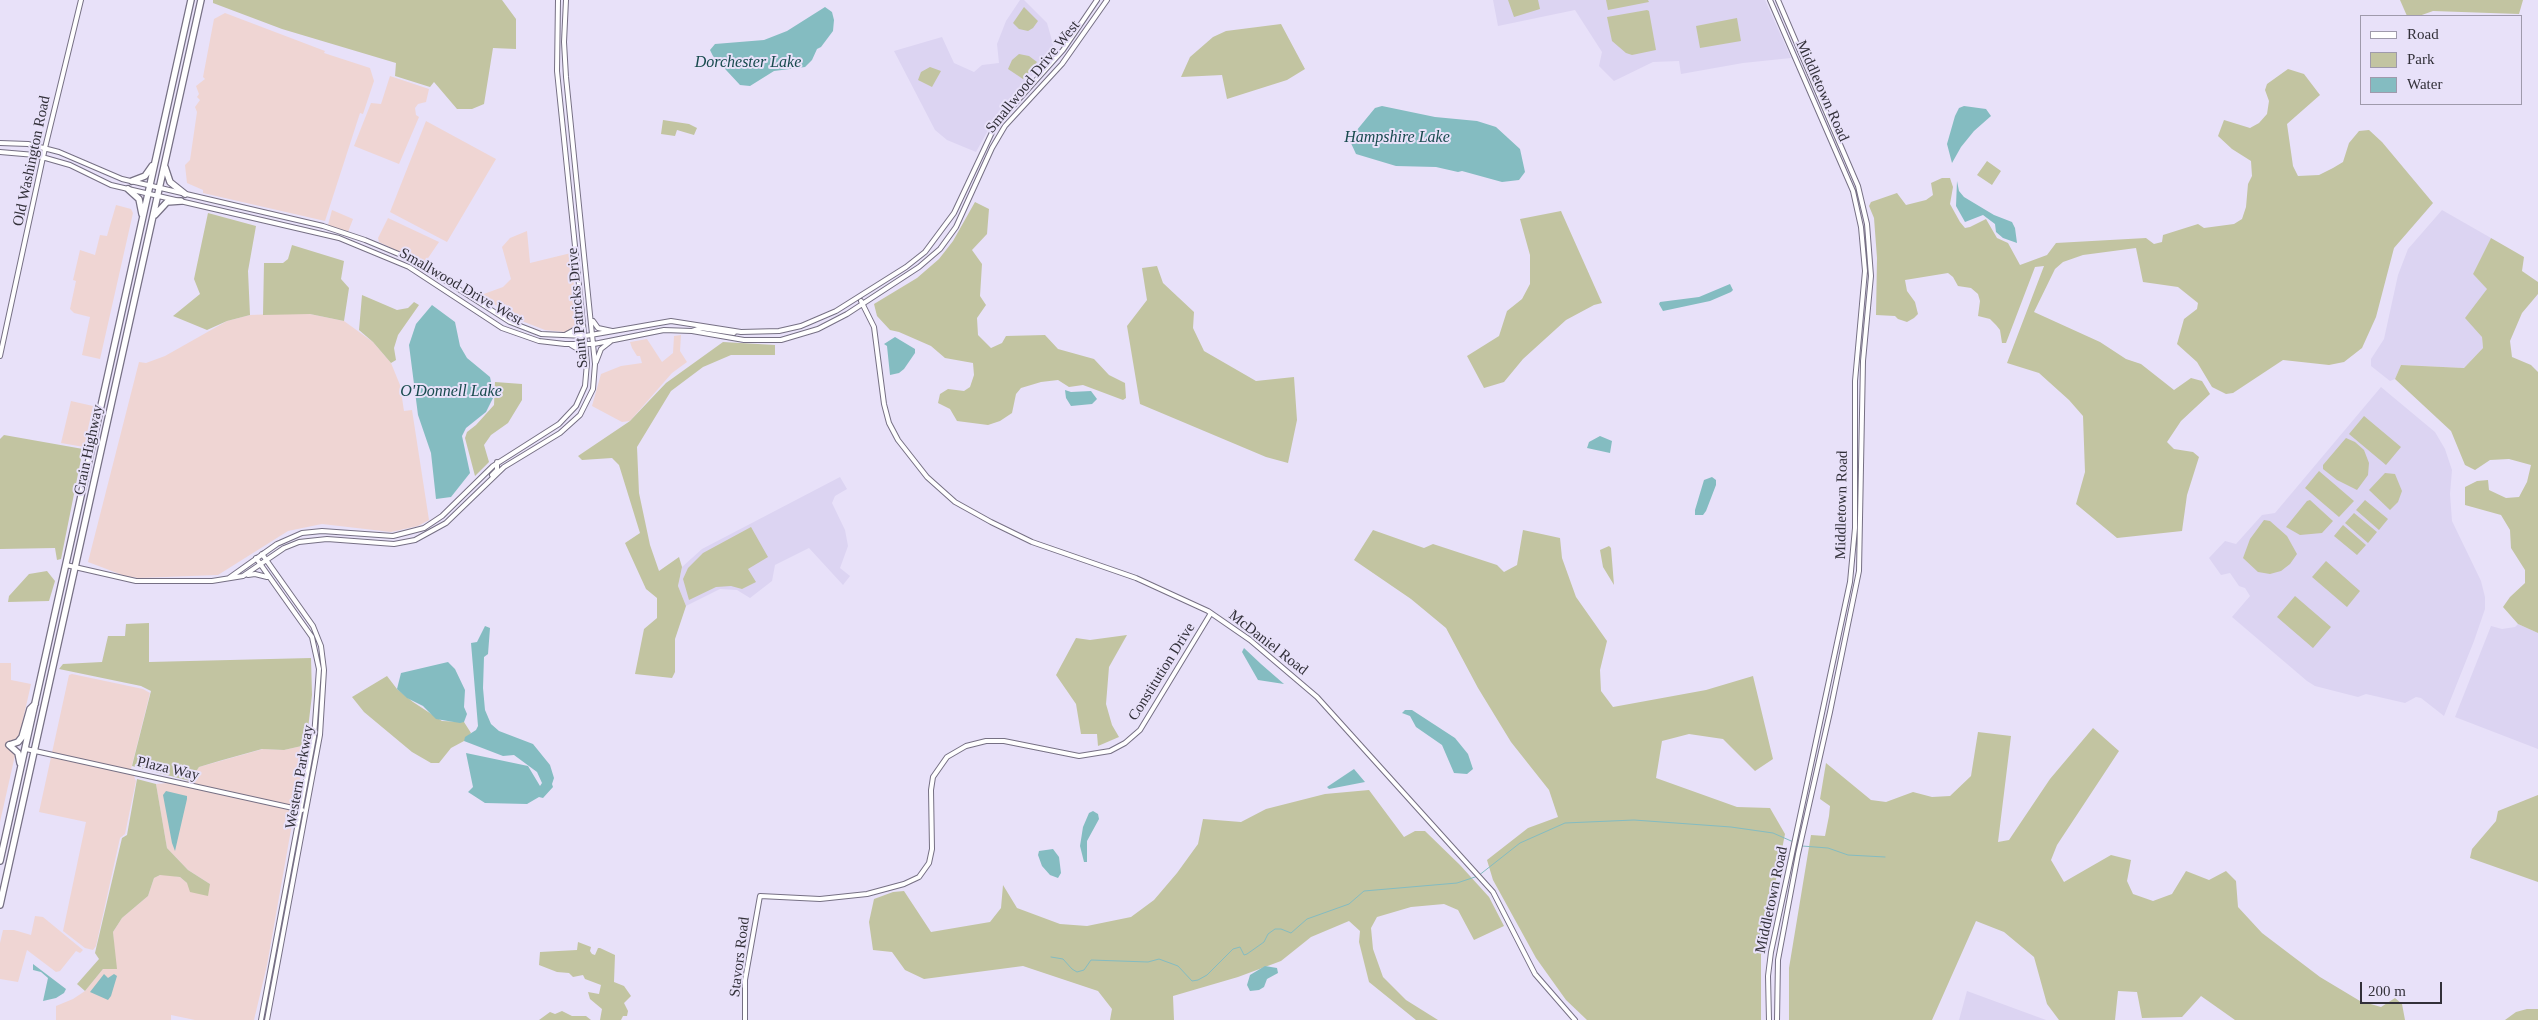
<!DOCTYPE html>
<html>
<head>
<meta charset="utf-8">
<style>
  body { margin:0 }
  #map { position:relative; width:2538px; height:1020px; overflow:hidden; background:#e8e1f9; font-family:"Times New Roman",serif }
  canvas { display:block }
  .legend { position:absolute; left:2360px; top:15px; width:162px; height:90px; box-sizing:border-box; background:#e8e1f9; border:1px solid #9f9aac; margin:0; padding:6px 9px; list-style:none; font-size:15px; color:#323039 }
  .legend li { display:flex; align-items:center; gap:10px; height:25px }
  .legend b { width:25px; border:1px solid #9f9aac }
  .scale { position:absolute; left:2360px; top:982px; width:82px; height:22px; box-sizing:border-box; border:2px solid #323039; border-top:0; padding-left:6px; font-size:15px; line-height:18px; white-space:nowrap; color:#323039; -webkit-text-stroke:4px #e8e1f9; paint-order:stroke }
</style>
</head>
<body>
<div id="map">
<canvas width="2538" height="1020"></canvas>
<ul class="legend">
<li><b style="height:6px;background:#fff"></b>Road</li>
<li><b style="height:14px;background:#c2c4a1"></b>Park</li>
<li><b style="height:14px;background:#84bcc1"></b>Water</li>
</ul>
<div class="scale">200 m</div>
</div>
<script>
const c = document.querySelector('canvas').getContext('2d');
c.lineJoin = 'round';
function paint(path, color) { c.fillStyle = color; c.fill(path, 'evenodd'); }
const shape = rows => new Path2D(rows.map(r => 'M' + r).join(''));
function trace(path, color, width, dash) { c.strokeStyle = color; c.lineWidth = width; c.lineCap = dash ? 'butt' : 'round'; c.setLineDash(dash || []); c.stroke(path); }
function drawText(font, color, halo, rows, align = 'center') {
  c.font = font + ' "Times New Roman",serif'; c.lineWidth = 4; c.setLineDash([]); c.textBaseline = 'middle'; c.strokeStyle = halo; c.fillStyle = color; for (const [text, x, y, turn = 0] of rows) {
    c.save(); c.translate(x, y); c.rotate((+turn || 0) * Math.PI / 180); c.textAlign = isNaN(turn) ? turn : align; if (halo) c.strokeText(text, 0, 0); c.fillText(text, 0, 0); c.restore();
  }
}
paint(shape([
  [225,13,325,51,324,53,370,68,374,81,363,114,360,113,325,221,203,193,203,190,187,183,185,165,190,160,197,112,195,107,200,100,197,97,199,94,196,86,205,79,203,77,214,19],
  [390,76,429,89,426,102,418,104,415,108,416,115,419,117,399,164,354,146,371,103,381,104],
  [426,121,496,159,447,242,390,212],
  [116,205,131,209,133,213,100,359,82,355,90,317,74,313,70,309,76,281,73,280,80,250,95,255,100,235,107,236],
  [332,210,353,219,348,232,328,225],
  [388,218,439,242,424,264,379,242,378,238],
  [527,231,530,263,571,253,577,320,574,328,565,332,545,330,514,318,481,295,503,287,511,279,502,247,510,238],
  [276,314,310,314,344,321,373,342,391,363,400,385,404,411,412,410,429,520,418,526,391,532,322,524,288,531,218,575,138,578,125,576,88,562,139,362,146,363,165,356,227,321,250,315],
  [681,335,680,351,687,362,672,373,630,421,622,422,592,406,601,374,621,366,642,363,640,356,637,356,632,348,630,342,647,339,662,362,673,353,674,336],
  [71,401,93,406,84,447,61,443],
  [0,663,11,663,11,680,31,684,0,822],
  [72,674,143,689,150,693,131,769,136,781,125,834,120,838,96,946,93,950,85,948,63,931,86,822,39,812,69,675],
  [306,745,267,965,254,1020,195,1020,171,1015,171,1020,56,1020,56,1006,73,999,85,991,103,969,116,969,113,932,122,918,148,896,154,878,160,875,169,875,180,877,187,883,210,884,188,870,167,848,156,784,190,781,199,767,263,749,284,750],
  [35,916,43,917,83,950,80,953,76,951,60,971,56,972,27,950,18,982,0,979,0,943,3,930,14,930,31,935]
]), '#efd5d3');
paint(shape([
  [1020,0,1024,0,1047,23,1055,51,997,114,976,152,947,140,935,130,894,51,942,37,954,63,974,72,982,65,999,63,997,44,1006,21],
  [1493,0,1765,0,1791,58,1743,63,1681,74,1679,61,1653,62,1614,81,1599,66,1602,52,1575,10,1498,26],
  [2442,210,2491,238,2473,274,2487,288,2482,337,2483,348,2464,368,2401,365,2395,379,2390,381,2371,366,2371,359,2384,339,2398,275,2408,249],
  [2381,387,2435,432,2445,449,2452,470,2450,494,2452,521,2481,581,2485,597,2485,609,2474,641,2444,716,2421,698,2416,697,2405,703,2366,694,2358,697,2315,686,2307,681,2232,617,2250,596,2245,588,2239,586,2230,573,2221,575,2209,558,2225,541,2236,544,2262,515,2275,513],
  [840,477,847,489,835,496,832,503,845,530,848,546,840,568,850,576,843,585,809,548,775,565,772,581,750,598,737,590,720,589,686,606,678,586,682,567,702,549],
  [2518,624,2538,633,2538,749,2455,717,2491,626,2502,629,2515,627],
  [1967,991,2046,1020,1959,1020]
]), '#dcd4f2');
paint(shape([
  [213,0,502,0,516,19,516,49,493,48,484,104,472,109,457,109,434,82,430,87,395,76,396,63,282,29,213,3],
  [1508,0,1538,0,1540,9,1514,17],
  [1606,0,1648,0,1649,2,1608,10],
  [2400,0,2523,0,2519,14,2433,11,2419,16,2407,16],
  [1024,7,1038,21,1033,28,1028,31,1019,29,1013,23],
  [1647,10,1649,11,1656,50,1632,55,1626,53,1612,41,1607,17],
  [1737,18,1741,41,1700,48,1696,26],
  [1281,24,1305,69,1287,80,1227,99,1222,75,1181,77,1190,57,1213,37,1226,31],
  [1019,54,1029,56,1037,62,1023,79,1008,69,1012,60],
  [930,67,941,71,932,87,918,80,921,72],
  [2288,69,2304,74,2320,95,2287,124,2293,166,2298,176,2319,175,2333,168,2343,162,2349,143,2359,131,2369,130,2382,142,2433,203,2394,248,2376,317,2362,348,2344,362,2329,365,2283,360,2233,393,2226,394,2212,387,2197,362,2177,344,2184,319,2197,309,2198,303,2178,287,2143,282,2136,248,2083,255,2063,262,2055,269,2034,312,2100,342,2126,359,2141,364,2174,390,2191,378,2202,381,2210,394,2181,421,2167,442,2174,449,2193,452,2199,457,2187,495,2182,531,2117,538,2076,504,2085,472,2083,416,2069,400,2039,373,2007,363,2044,266,2035,267,2006,343,2002,343,2000,330,1996,325,1990,319,1978,316,1980,301,1978,294,1971,288,1958,286,1953,277,1948,273,1905,280,1907,291,1915,302,1918,314,1914,318,1907,322,1898,319,1895,316,1876,315,1877,258,1874,218,1869,206,1871,202,1897,193,1906,205,1926,200,1933,195,1931,183,1942,178,1950,178,1953,187,1950,204,1960,222,1965,228,1970,227,1986,219,1997,238,2008,243,2020,265,2047,255,2056,243,2146,238,2154,244,2162,242,2163,235,2198,224,2204,228,2234,224,2242,219,2246,207,2248,184,2252,176,2251,161,2232,149,2218,136,2224,120,2250,128,2259,123,2267,114,2269,101,2265,90,2267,84],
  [663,120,689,124,697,128,694,135,677,130,675,136,661,134],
  [1987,161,2001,171,1992,185,1977,175],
  [975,202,989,209,987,234,972,250,982,264,980,296,986,305,977,318,978,335,991,348,1002,343,1006,336,1045,335,1058,349,1094,359,1109,375,1125,383,1126,398,1123,400,1083,385,1069,387,1058,380,1041,382,1021,388,1016,394,1012,413,1000,421,988,425,957,421,950,409,938,403,940,394,948,389,964,391,970,387,974,375,973,363,945,358,931,346,899,332,890,330,877,316,874,304,917,278,939,259,953,241],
  [1561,211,1602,303,1594,305,1566,320,1523,359,1504,382,1484,388,1467,356,1499,336,1507,311,1522,299,1530,284,1530,255,1520,219],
  [208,213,256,226,248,271,250,315,227,321,207,330,173,316,200,294,194,279],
  [2491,238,2524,257,2522,271,2538,282,2538,294,2522,313,2510,341,2512,357,2531,365,2538,372,2538,633,2518,624,2503,607,2510,597,2525,583,2525,570,2511,548,2510,530,2501,515,2465,505,2465,487,2477,481,2488,480,2489,490,2506,498,2519,497,2527,482,2531,465,2509,459,2490,460,2475,470,2465,465,2451,431,2395,379,2401,365,2464,368,2483,348,2482,337,2465,318,2487,289,2473,274],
  [292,245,344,261,341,279,349,288,344,321,310,314,263,315,264,263,283,263,288,259],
  [1157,266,1163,283,1194,312,1193,328,1204,351,1256,381,1294,377,1297,420,1288,463,1266,457,1140,404,1127,326,1147,300,1142,268],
  [362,295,397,310,408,308,414,302,419,305,398,335,394,348,396,360,391,363,373,342,359,330],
  [723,342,775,345,775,355,731,355,703,367,671,391,637,447,639,493,650,545,659,571,679,557,682,567,678,586,686,606,675,639,675,672,672,678,635,674,644,629,657,618,657,598,646,589,625,543,640,533,619,465,612,458,582,460,578,456,630,421,666,383],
  [495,382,522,384,522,400,508,423,491,435,484,445,489,462,475,476,465,438,467,432,476,425,494,405],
  [2364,416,2401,447,2386,465,2349,434],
  [4,435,83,449,61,559,57,560,55,548,0,549,0,439],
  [2346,438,2355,442,2364,450,2369,463,2368,475,2357,490,2337,480,2323,469,2323,465],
  [2319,471,2354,501,2339,517,2305,488],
  [2385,473,2395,474,2402,491,2398,502,2390,510,2369,490],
  [2310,500,2333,521,2322,533,2300,535,2286,527,2307,501],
  [2365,500,2388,519,2379,530,2356,510],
  [2354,513,2377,532,2368,543,2345,523],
  [2264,520,2270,521,2287,536,2297,554,2290,564,2281,571,2270,574,2258,572,2243,558,2250,539],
  [2343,525,2366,545,2357,555,2334,536],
  [751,527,768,557,748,569,756,582,742,589,731,586,716,587,689,600,683,579,688,568,703,553],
  [1373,530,1424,548,1433,544,1497,565,1504,572,1517,565,1523,530,1560,538,1562,558,1576,597,1607,641,1600,670,1601,691,1613,707,1706,690,1753,676,1773,759,1755,771,1723,739,1689,734,1662,741,1656,778,1737,807,1770,808,1785,834,1761,955,1761,1020,1587,1020,1566,1000,1536,958,1493,880,1487,860,1528,828,1558,817,1549,790,1511,742,1478,688,1446,628,1411,599,1354,560],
  [1609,546,1611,548,1614,585,1603,567,1600,550],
  [2326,561,2360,591,2347,607,2312,577],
  [47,571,55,581,49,601,8,602,9,596,29,574],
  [2295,596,2331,627,2313,648,2277,617],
  [149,623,149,662,311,658,312,695,306,745,284,750,262,749,219,761,199,767,190,781,132,766,151,691,141,686,59,669,63,664,102,662,108,636,125,636,126,624],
  [1127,635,1109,667,1106,704,1112,725,1119,737,1098,746,1097,734,1081,734,1076,704,1056,675,1076,638,1090,640],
  [387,676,397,689,413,702,442,721,464,722,471,733,464,741,451,748,439,763,431,763,412,752,364,712,352,697],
  [2093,728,2119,751,2057,845,2051,860,2064,882,2111,855,2131,860,2127,881,2133,894,2153,901,2172,894,2186,871,2209,880,2226,871,2236,881,2238,907,2262,933,2320,977,2360,1001,2381,1007,2395,998,2402,1004,2405,1020,2235,1020,2201,996,2182,1017,2142,1018,2137,992,2118,991,2115,1020,2059,1020,2047,1004,2034,957,2004,932,1976,921,1932,1020,1789,1020,1789,968,1811,835,1825,836,1829,816,1830,806,1820,799,1826,763,1871,800,1886,802,1913,792,1932,797,1950,796,1971,776,1978,732,2011,736,1998,842,2009,840,2050,779],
  [137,779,156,784,167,848,188,870,210,884,208,896,190,892,187,883,180,877,160,875,154,878,148,896,122,918,113,932,117,969,103,969,85,991,77,984,99,959,95,953,122,838,127,835],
  [1369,790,1404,837,1415,831,1425,831,1460,865,1489,897,1504,926,1474,940,1458,910,1444,904,1411,907,1377,917,1371,928,1373,949,1383,977,1406,1000,1438,1020,1416,1020,1369,982,1359,942,1360,931,1349,921,1311,937,1281,961,1238,977,1173,996,1174,1020,1110,1020,1112,1009,1098,991,1023,966,924,979,905,970,892,952,873,950,869,922,874,899,893,892,904,891,931,932,990,922,1001,908,1003,885,1017,908,1060,924,1087,926,1131,917,1154,900,1177,873,1198,844,1203,819,1241,822,1266,809,1325,794],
  [2538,795,2538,882,2470,858,2472,849,2496,821,2498,811],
  [578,942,591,947,590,951,592,954,595,955,598,948,600,948,615,955,614,982,624,986,631,996,624,1003,628,1011,627,1016,623,1016,621,1020,600,1020,602,1009,590,999,588,992,599,994,601,985,585,979,583,975,573,977,569,973,557,972,539,965,540,952,577,950],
  [2527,1009,2538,1009,2538,1020,2505,1020,2516,1012],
  [562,1011,572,1016,586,1016,591,1020,539,1020,550,1012,555,1014]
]), '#c2c4a1');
paint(shape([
  [825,7,832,12,834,20,833,31,821,47,817,49,812,60,805,67,774,71,750,86,740,85,713,56,710,50,715,44,764,40,787,31],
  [1382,106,1435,117,1477,121,1496,127,1520,149,1525,172,1519,180,1502,182,1462,171,1458,172,1436,167,1396,166,1356,154,1350,141,1352,136,1375,108],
  [1964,106,1986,109,1991,116,1974,131,1961,147,1952,163,1947,144,1955,116,1959,108],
  [1957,181,1959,191,1964,197,1994,215,2012,222,2015,228,2017,243,2003,238,1996,232,1995,224,1983,215,1965,222,1956,206],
  [1730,284,1733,290,1731,292,1710,301,1663,311,1659,304,1660,302,1699,297],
  [432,305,455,322,460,346,467,358,490,377,494,396,486,412,466,428,462,436,470,473,451,497,436,499,431,453,418,415,409,345,416,324],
  [895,337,915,349,915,353,904,369,899,373,890,375,887,346,884,344],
  [1065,390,1071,392,1091,391,1097,399,1092,404,1071,406,1066,398],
  [1600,436,1612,441,1610,453,1587,448,1589,442],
  [1712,477,1716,480,1716,485,1706,511,1703,515,1695,515,1695,510,1704,480],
  [485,626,490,628,488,654,484,657,483,688,485,710,491,724,499,731,533,744,550,765,554,778,552,784,553,787,543,798,539,797,527,804,485,803,468,792,473,787,466,753,528,766,540,786,542,783,537,772,514,755,503,756,464,741,465,737,476,730,478,726,471,643,477,642],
  [1244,648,1261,664,1284,684,1258,680,1242,652],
  [448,662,455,669,465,690,464,707,467,714,464,722,460,723,436,719,423,706,407,698,397,689,401,673],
  [1405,710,1412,710,1455,738,1468,754,1473,769,1467,774,1454,773,1442,745,1416,727,1410,716,1402,713],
  [1354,769,1365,782,1329,789,1327,787],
  [166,791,187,796,187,799,175,851,172,843,163,795],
  [1093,811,1098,814,1099,819,1087,841,1087,862,1084,862,1080,846,1083,827,1089,813],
  [1053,849,1059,857,1061,873,1058,878,1050,875,1042,866,1038,855,1039,851],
  [33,964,66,989,64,993,56,998,43,1001,48,978,41,972,33,970],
  [1265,966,1277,968,1278,973,1267,979,1264,987,1259,990,1250,991,1247,985,1250,975],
  [104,974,108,978,114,974,117,976,111,996,108,1000,90,992]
]), '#84bcc1');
trace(shape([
  [1802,846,1828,848,1848,855,1885,857],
  [1051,957,1063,959,1072,969,1077,972,1084,970,1091,960,1148,962,1159,959,1178,966,1192,981,1198,980,1207,975,1233,949,1240,947,1244,955,1247,954,1264,942,1268,934,1275,929,1281,929,1291,933,1307,919,1349,904,1364,891,1457,883,1478,876,1520,843,1565,823,1634,820,1731,827,1773,833,1798,844]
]), '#84bcc1', 1);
const secondary = shape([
  [0,143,28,144,59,152,122,179,323,226,365,240,413,260,510,322,541,334,585,336,671,321,741,332,779,331,801,326,836,311,906,267,925,252,954,213,995,126,1063,50,1097,0],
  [0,152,35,155,70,165,111,185,339,238,409,267,502,328,539,341,565,344,594,344,664,330,692,331,744,340,781,340,818,329,847,314,919,267,940,249,956,227,992,148,1005,126,1062,64,1107,0],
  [861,301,874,327,884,404,889,423,898,440,927,477,955,502,991,522,1032,542,1136,578,1208,611,1250,640,1317,697,1493,892,1535,974,1575,1020],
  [593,321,598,328,612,331],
  [692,331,701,328,734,333],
  [565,335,576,329,582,318],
  [571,345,581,351,586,358],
  [0,356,45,148,81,0],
  [596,362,601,349,610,342],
  [492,475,497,470,497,462],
  [262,554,313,626,321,646,324,670,320,735,267,1020],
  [256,558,312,637,319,669,314,737,261,1020],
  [66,565,136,581,212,581,243,576,284,548,299,542,327,539,394,544,415,540,446,523,504,467,560,433,580,415,593,389,595,364,566,77,564,42,566,0],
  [248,575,255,574,267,577],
  [229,578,277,544,302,533,322,531,393,536,424,528,442,516,493,466,559,424,576,406,585,386,587,363,557,71,558,0],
  [26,749,302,810],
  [745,1020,745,980,760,896,820,899,867,894,904,884,919,877,929,863,932,849,931,790,933,777,947,757,966,746,986,741,1004,741,1079,756,1110,751,1125,743,1140,730,1211,613],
  [1769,1020,1768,976,1771,952,1850,582,1855,528,1855,381,1865,271,1861,227,1853,191,1770,0],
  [1777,1020,1778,960,1798,854,1830,712,1859,571,1863,361,1871,276,1867,224,1858,186,1778,0]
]);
const highway = shape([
  [165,167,170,182,185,194],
  [132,181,145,176,152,166],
  [128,189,139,199,142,214],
  [155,215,167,202,181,201],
  [9,745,18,742,22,737,30,709,35,704],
  [9,745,18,753,20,763],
  [0,861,191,0],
  [0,905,201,0]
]);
trace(secondary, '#767084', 6);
trace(highway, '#767084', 8);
trace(secondary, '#fff', 4);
trace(highway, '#fff', 5.5);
drawText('15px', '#323039', '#e8e1f9', [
  ["Smallwood Drive West",1033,77,-51],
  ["Middletown Road",1822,91,66],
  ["Old Washington Road",32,161,-78],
  ["Smallwood Drive West",461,287,30],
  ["Saint Patricks Drive",578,308,-95],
  ["Crain Highway",89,450,-78],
  ["Middletown Road",1842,505,-89],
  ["McDaniel Road",1268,643,38],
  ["Constitution Drive",1162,672,-58],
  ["Plaza Way",168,769,13],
  ["Western Parkway",300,777,-80],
  ["Middletown Road",1772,900,-78],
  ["Stavors Road",740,957,-83]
]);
drawText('italic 16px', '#184a4e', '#e8e1f9', [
  ["Dorchester Lake",748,63],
  ["Hampshire Lake",1397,138],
  ["O'Donnell Lake",451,392]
]);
</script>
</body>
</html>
